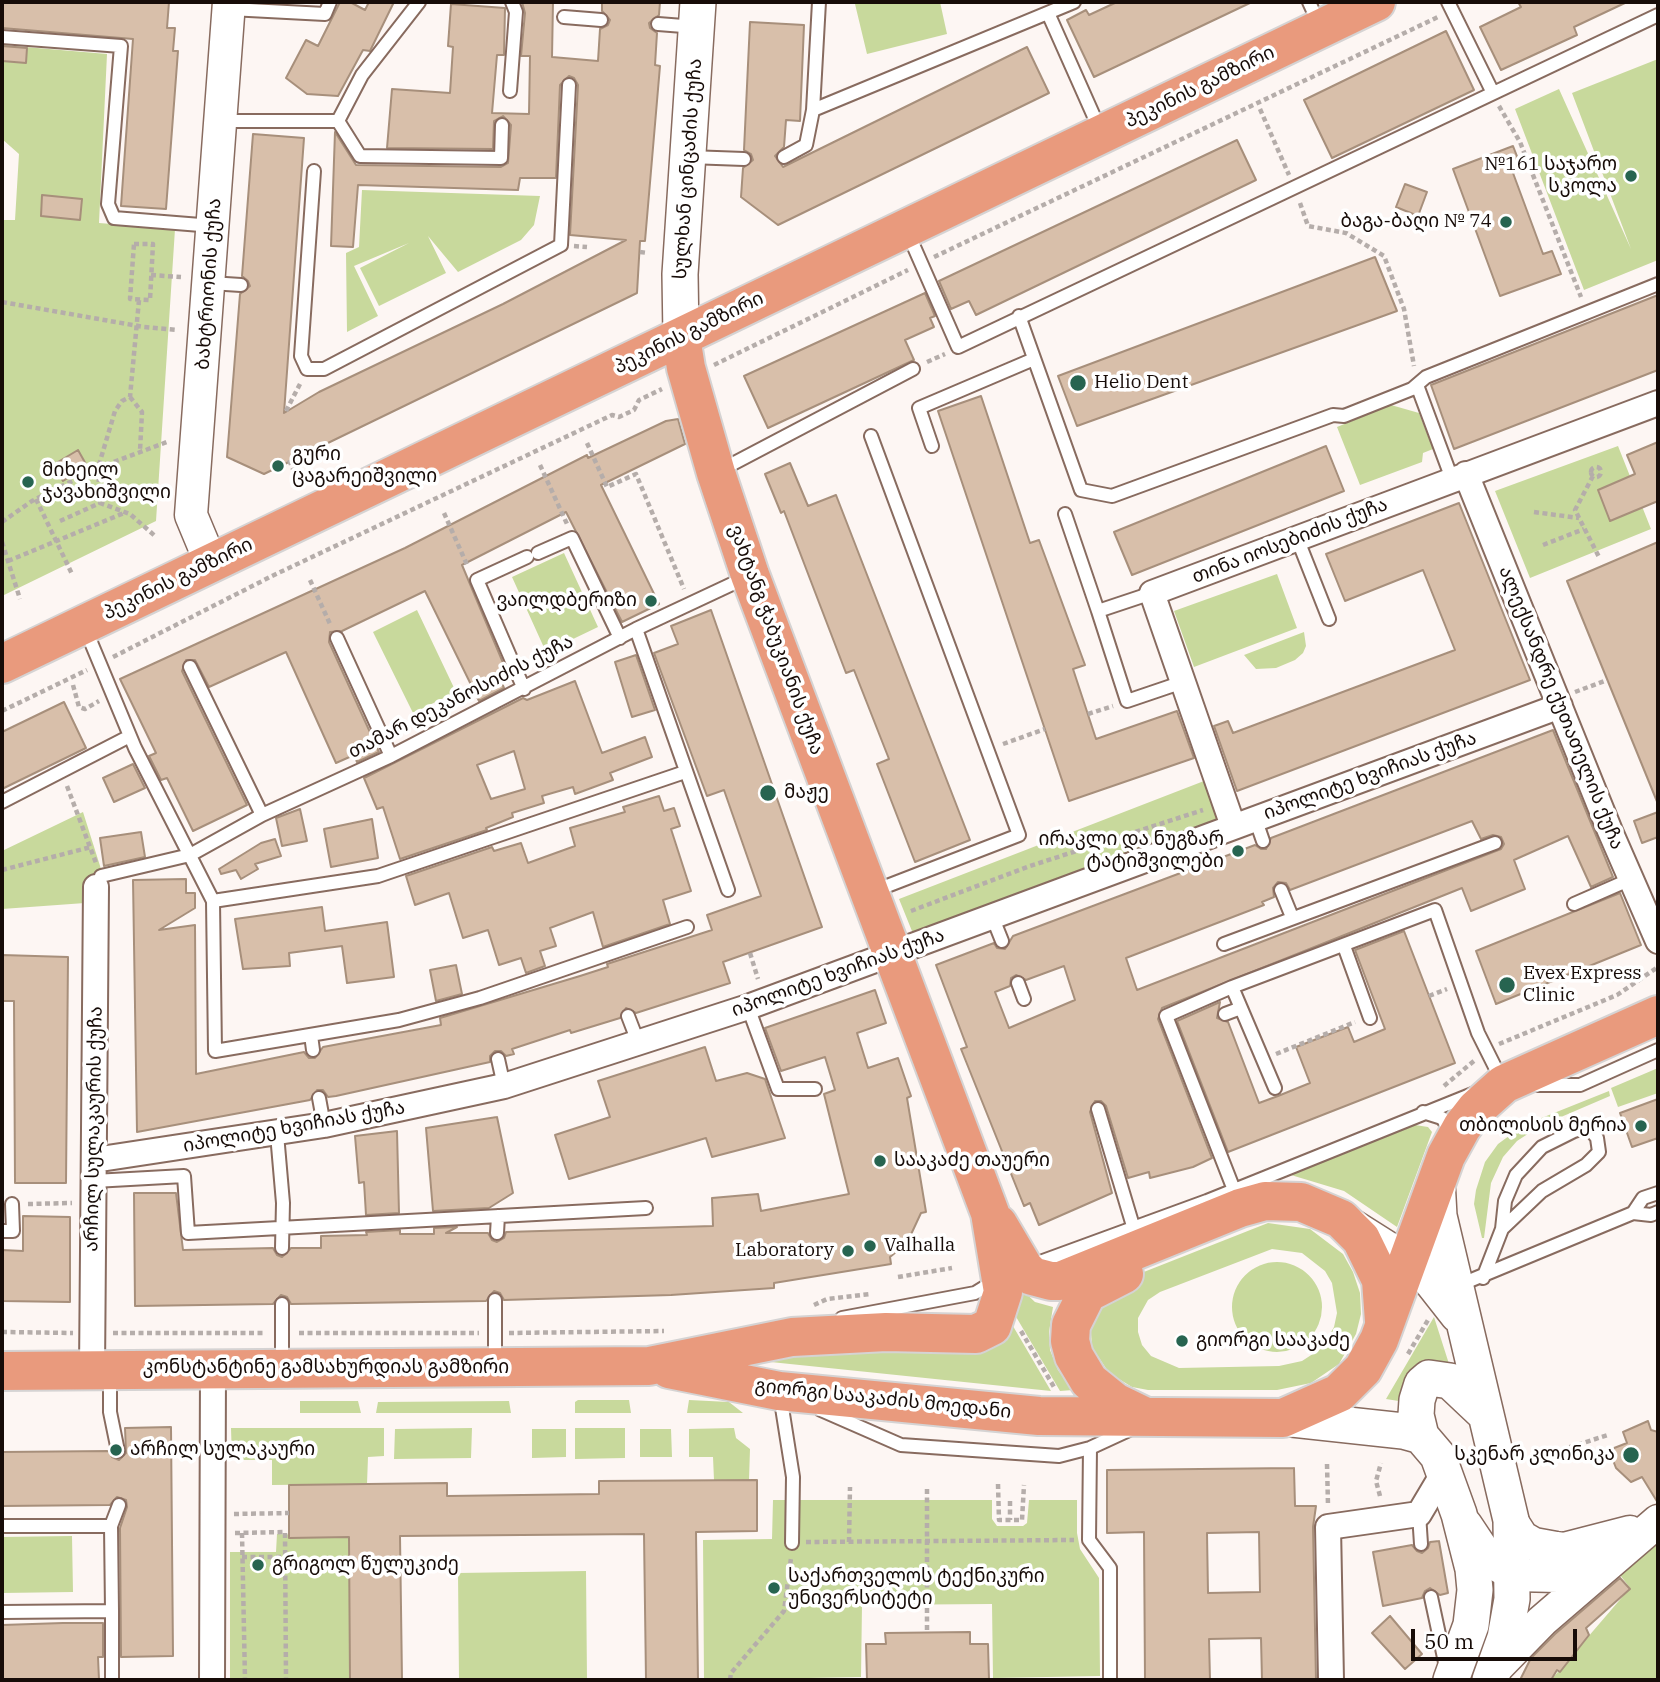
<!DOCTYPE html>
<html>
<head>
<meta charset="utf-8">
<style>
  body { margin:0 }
  #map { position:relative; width:1660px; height:1682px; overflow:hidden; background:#fdf6f3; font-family:"IBM Plex Serif",serif }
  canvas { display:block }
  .frame { position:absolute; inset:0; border:4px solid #170c08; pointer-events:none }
  .scale { position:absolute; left:1411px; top:1629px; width:166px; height:32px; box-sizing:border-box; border:4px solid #170c08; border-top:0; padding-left:9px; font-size:21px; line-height:24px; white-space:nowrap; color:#170c08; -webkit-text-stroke:5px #fff; paint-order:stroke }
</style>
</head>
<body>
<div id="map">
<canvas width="1660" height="1682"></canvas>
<div class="frame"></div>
<div class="scale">50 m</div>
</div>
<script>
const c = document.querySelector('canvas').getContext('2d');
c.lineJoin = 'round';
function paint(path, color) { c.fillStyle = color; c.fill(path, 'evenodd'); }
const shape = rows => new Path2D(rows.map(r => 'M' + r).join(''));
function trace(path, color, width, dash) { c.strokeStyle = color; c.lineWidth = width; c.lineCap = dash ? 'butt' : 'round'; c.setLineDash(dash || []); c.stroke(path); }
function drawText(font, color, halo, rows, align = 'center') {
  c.font = font + ' "IBM Plex Serif","Noto Sans Georgian",serif'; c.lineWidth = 7; c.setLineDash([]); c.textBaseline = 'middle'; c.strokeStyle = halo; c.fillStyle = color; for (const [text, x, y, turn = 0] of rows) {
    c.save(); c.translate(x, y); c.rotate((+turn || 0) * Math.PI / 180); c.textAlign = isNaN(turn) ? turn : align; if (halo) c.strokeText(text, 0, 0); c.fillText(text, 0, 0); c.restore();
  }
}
paint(shape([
  [866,2,940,2,947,34,867,54,855,4],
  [2,45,107,54,99,223,175,229,156,521,2,596,2,220,15,220,19,154,2,139],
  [1658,59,1658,260,1584,290,1515,109,1559,89,1631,249,1572,93],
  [362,190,540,196,534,225,521,240,458,272,428,236,446,273,379,306,360,268,409,243,354,266,378,316,347,332,346,253,359,247],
  [1391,405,1419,413,1433,449,1423,453,1422,462,1360,485,1337,427],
  [1618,446,1651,529,1530,578,1495,491],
  [564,553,598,627,546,652,512,577],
  [1277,574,1297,628,1194,667,1174,611],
  [417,610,456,692,413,713,373,632],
  [1304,632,1306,646,1303,653,1295,660,1276,668,1256,669,1244,655],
  [1204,781,1220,823,916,941,899,899],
  [83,812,101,869,85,903,2,909,2,851],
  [1658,1068,1658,1093,1618,1107,1611,1088],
  [1609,1091,1610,1096,1540,1126,1517,1141,1503,1157,1491,1183,1484,1238,1482,1238,1474,1204,1476,1190,1485,1162,1498,1144,1524,1125],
  [1415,1125,1428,1127,1432,1132,1397,1227,1344,1191,1291,1175],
  [1268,1223,1310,1229,1343,1254,1353,1272,1360,1293,1361,1314,1356,1334,1339,1364,1311,1383,1277,1390,1148,1390,1132,1387,1109,1373,1092,1347,1090,1319,1121,1281],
  [1272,1249,1302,1253,1325,1271,1332,1283,1337,1313,1334,1327,1322,1348,1302,1361,1279,1366,1179,1368,1151,1356,1142,1345,1138,1332,1138,1318,1148,1300,1160,1292],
  '1232 1307a45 45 0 1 1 90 0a45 45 0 1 1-90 0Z',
  [1020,1288,1035,1302,1053,1307,1049,1332,1050,1350,1058,1370,1073,1390,1060,1391,1012,1310],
  [1434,1317,1450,1367,1405,1402,1386,1399],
  [1010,1321,1051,1391,761,1361],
  [578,1400,629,1400,631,1413,575,1413,575,1402],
  [689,1400,729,1402,743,1413,687,1413],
  [300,1401,358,1401,361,1413,300,1413],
  [509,1401,511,1413,376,1413,378,1402],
  [231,1428,384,1428,384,1456,368,1457,367,1484,272,1485,272,1460,232,1460],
  [472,1428,471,1458,394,1459,395,1429],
  [575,1428,625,1428,625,1458,575,1459],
  [734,1428,736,1438,750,1449,749,1480,714,1480,713,1457,689,1457,689,1429],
  [532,1429,566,1429,566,1457,532,1458],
  [640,1429,671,1429,672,1457,640,1457],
  [773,1500,992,1500,992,1519,997,1526,1023,1526,1027,1523,1029,1500,1077,1500,1077,1533,1080,1549,1099,1578,1100,1676,993,1678,992,1604,862,1605,861,1677,704,1680,703,1540,772,1539],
  [277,1534,349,1537,350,1680,230,1680,230,1552,276,1552],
  [72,1536,73,1592,2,1593,2,1537],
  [1658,1542,1658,1680,1551,1680,1630,1588,1620,1575],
  [586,1571,587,1680,459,1680,458,1573]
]), '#c8d99c');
const building = shape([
  [2,2,169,2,167,28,175,28,173,51,178,51,166,209,121,206,133,39,2,28,2,2],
  [340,2,350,2,365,10,369,2,394,2,370,51,363,50,338,96,307,94,286,78,306,40,318,46,340,2],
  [522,2,553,2,552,57,598,61,600,29,608,25,610,20,602,11,602,2,660,2,659,15,649,23,650,28,657,33,655,65,660,66,645,241,640,241,637,293,264,474,227,457,240,294,250,286,248,281,242,276,253,134,304,138,284,413,319,392,503,304,626,240,570,235,578,85,574,78,569,76,560,85,556,178,520,178,518,190,358,185,353,247,331,246,335,132,356,165,501,167,508,163,511,125,503,116,494,121,493,149,387,148,392,89,450,93,453,47,448,46,451,4,505,8,504,55,497,55,492,113,529,114,530,56,521,56,525,13,522,2],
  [1117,2,1252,2,1094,77,1067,20,1086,10,1089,15,1117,2],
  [1518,2,1627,2,1574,27,1577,35,1501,70,1480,27,1521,7,1518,2],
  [750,22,804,25,800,121,786,120,784,147,775,156,783,167,1027,47,1049,93,778,225,741,197,743,168,753,160,751,154,744,150,750,22],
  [1446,31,1474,90,1332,158,1304,100,1446,31],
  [2,46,27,48,26,63,2,61,2,46],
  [1237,140,1256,180,976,315,969,301,951,309,939,281,1237,140],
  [1513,146,1522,169,1513,173,1543,254,1552,251,1561,274,1500,296,1453,169,1513,146],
  [1405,184,1427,192,1418,216,1396,207,1405,184],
  [42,195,82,199,80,220,41,216,42,195],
  [1375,257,1397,311,1077,426,1058,376,1375,257],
  [925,293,935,316,930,318,934,327,905,340,914,360,768,428,744,376,925,293],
  [1658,295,1658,370,1454,449,1431,385,1658,295],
  [981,396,1030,543,1039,540,1085,665,1073,669,1096,739,1177,711,1194,758,1069,801,938,411,981,396],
  [678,419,685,444,601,485,659,604,622,622,566,512,462,565,509,677,501,681,504,688,479,701,425,591,342,631,330,632,329,642,379,752,357,762,354,755,336,763,286,652,209,687,195,660,186,660,182,671,247,805,193,831,167,778,161,780,149,756,156,753,120,679,405,548,587,455,588,458,666,421,678,419],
  [1658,442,1658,501,1610,521,1598,490,1635,474,1627,455,1658,442],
  [1326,446,1344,491,1132,575,1114,532,1326,446],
  [78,450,87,466,63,481,53,465,78,450],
  [790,463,808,506,836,495,970,840,915,862,877,764,889,759,854,670,846,673,784,511,781,513,765,474,790,463],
  [1459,503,1530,680,1237,791,1214,726,1228,721,1233,733,1455,650,1423,570,1345,601,1326,554,1459,503],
  [1658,542,1658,804,1567,581,1658,542],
  [711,610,822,927,723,962,730,983,636,1013,626,1008,620,1018,571,1033,570,1030,512,1049,514,1054,506,1056,501,1051,495,1051,490,1056,490,1062,336,1096,328,1097,323,1090,317,1090,310,1100,137,1132,133,880,186,879,186,893,195,893,195,908,159,930,195,925,196,1074,304,1052,309,1058,315,1058,323,1047,441,1025,440,1018,580,976,608,967,607,964,712,930,707,915,761,896,724,790,707,796,654,653,678,644,671,626,711,610],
  [636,655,655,710,632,717,615,662,636,655],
  [575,681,602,753,645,737,652,757,610,773,613,780,575,794,573,787,542,796,544,803,512,813,513,817,486,828,487,830,400,859,383,807,377,809,364,778,523,698,527,700,575,681],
  [514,751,525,789,491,799,477,765,514,751],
  [64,702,86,748,2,789,2,732,64,702],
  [1553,730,1613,877,1591,887,1568,836,1514,860,1525,889,1471,911,1462,888,1162,1008,1158,1019,1212,1158,1193,1167,1150,1178,1149,1172,1128,1178,1106,1106,1101,1101,1095,1101,1090,1112,1112,1193,1039,1225,1030,1203,1024,1206,961,1049,967,1047,936,965,994,943,997,948,1005,949,1013,936,1255,845,1261,849,1266,849,1271,838,1553,730],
  [1472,821,1481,839,1493,835,1501,837,1504,844,1501,849,1137,990,1126,958,1264,905,1262,902,1274,897,1273,888,1278,882,1286,883,1290,890,1472,821],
  [1064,966,1075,1000,1009,1028,995,992,1010,986,1011,978,1016,975,1026,980,1064,966],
  [133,764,145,788,114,802,103,778,133,764],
  [659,796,664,811,674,808,680,826,671,829,691,891,663,900,670,924,603,947,593,912,550,928,556,946,540,951,545,966,526,973,521,958,499,965,488,930,463,938,449,893,415,905,406,876,492,847,494,851,521,843,528,863,575,846,570,828,625,812,623,807,659,796],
  [300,809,307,841,282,846,276,818,300,809],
  [1658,812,1658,837,1642,843,1634,821,1658,812],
  [372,819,378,858,331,867,324,829,372,819],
  [141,832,145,857,104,866,100,838,141,832],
  [275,839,281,856,255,864,258,869,241,879,236,870,221,874,219,869,261,843,275,839],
  [1620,893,1641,945,1496,1004,1476,951,1620,893],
  [322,907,325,931,387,922,394,977,347,983,342,946,289,953,290,966,243,969,235,919,322,907],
  [1404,931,1455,1063,1228,1152,1177,1021,1220,1002,1217,1018,1228,1022,1259,1103,1278,1096,1310,1083,1296,1047,1348,1027,1354,1042,1385,1029,1355,950,1404,931],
  [2,955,68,957,66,1183,15,1183,14,1001,2,1001,2,955],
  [456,965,462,994,436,1001,430,970,456,965],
  [875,990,886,1023,857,1033,868,1068,898,1058,911,1096,907,1098,926,1212,921,1213,907,1243,890,1257,891,1264,774,1283,774,1288,671,1295,504,1300,500,1293,494,1291,486,1301,291,1304,287,1297,281,1295,273,1304,135,1306,134,1193,176,1193,183,1250,273,1248,277,1255,282,1257,291,1248,321,1248,321,1236,367,1235,366,1232,400,1230,400,1234,434,1234,434,1228,457,1227,446,1233,488,1233,492,1240,497,1242,504,1238,506,1232,713,1226,712,1198,758,1194,761,1211,849,1194,824,1094,835,1090,825,1057,781,1071,765,1028,875,990],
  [705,1047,716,1081,747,1073,765,1079,785,1138,712,1157,706,1138,569,1179,555,1135,610,1117,598,1081,705,1047],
  [1658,1099,1658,1138,1632,1147,1620,1113,1658,1099],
  [497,1117,513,1193,489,1208,433,1211,426,1128,497,1117],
  [397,1131,399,1213,366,1215,364,1182,359,1183,355,1136,397,1131],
  [23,1216,70,1217,70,1302,2,1301,2,1250,23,1251,23,1216],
  [1648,1421,1651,1430,1658,1432,1658,1503,1642,1477,1631,1482,1616,1468,1609,1450,1627,1443,1623,1432,1648,1421],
  [171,1427,173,1656,121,1657,120,1528,127,1507,126,1500,117,1497,110,1505,2,1506,2,1452,109,1451,112,1457,119,1460,126,1453,125,1428,171,1427],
  [1294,1468,1295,1506,1316,1506,1313,1527,1316,1680,1262,1680,1261,1638,1209,1639,1210,1680,1145,1680,1144,1532,1107,1533,1107,1470,1294,1468],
  [1259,1532,1260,1592,1208,1593,1207,1533,1259,1532],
  [757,1480,757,1531,696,1532,698,1680,646,1680,644,1534,400,1536,402,1680,350,1680,349,1537,289,1538,289,1485,447,1483,447,1496,599,1494,599,1481,757,1480],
  [1439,1541,1448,1593,1440,1595,1430,1588,1425,1591,1422,1598,1383,1606,1373,1552,1412,1545,1417,1551,1422,1553,1428,1548,1430,1542,1439,1541],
  [1620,1578,1630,1589,1586,1628,1589,1635,1560,1672,1557,1670,1551,1680,1520,1680,1531,1658,1555,1634,1620,1578],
  [1390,1616,1422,1654,1405,1669,1372,1633,1390,1616],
  [63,1623,103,1623,103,1657,98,1657,99,1680,2,1680,2,1625,63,1623],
  [970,1632,970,1644,988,1644,989,1680,867,1680,866,1644,886,1644,885,1633,970,1632]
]);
paint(building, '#d8bfaa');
trace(building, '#a78f7b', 2);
const service = shape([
  [819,2,813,110,1074,2],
  [1309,2,1319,24],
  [1448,2,1493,93],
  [230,9,325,14,330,2],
  [1048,13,1100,130],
  [564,17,601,20],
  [658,24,696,27],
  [2,37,121,46,108,204,114,218,213,226],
  [510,91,516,12,512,2],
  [221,121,338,121],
  [338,121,360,156,501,158,502,125],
  [338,121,362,75,419,2],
  [689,157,744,159],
  [784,157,806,145,813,110],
  [314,171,301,356,307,369,324,369,561,245,569,85],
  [907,231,958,347,1658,15],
  [210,283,241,285],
  [1019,316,1081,490,1112,496,1333,415,1344,416,1412,389,1426,377,1658,284],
  [1417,385,1452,479],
  [871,436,1019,835,874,891],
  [932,446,919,408,1034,359],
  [721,470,913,369],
  [1065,514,1098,611,1152,593],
  [1297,538,1329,619],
  [538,553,572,538,620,638],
  [1098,611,1127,701,1183,682],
  [85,628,135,748,213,901,215,1051,399,1020,480,998,687,927],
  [636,629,728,890],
  [337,638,391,756],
  [190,667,262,815],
  [524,689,477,580,527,557],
  [2,802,130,736],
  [1255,818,1263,841],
  [101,876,190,855,262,815,391,756,636,629,747,577],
  [1281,890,1292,917],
  [213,901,378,876,685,772],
  [1574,904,1631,879],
  [992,916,1002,941],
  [1224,944,1495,843],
  [1344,946,1370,1018],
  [1018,983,1024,999],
  [1232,987,1275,1088],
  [748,1007,778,1089,815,1089],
  [1225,1014,1241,1008],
  [628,1016,638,1042],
  [311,1035,313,1050],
  [498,1059,504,1086],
  [1534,1085,1580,1085,1658,1050],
  [319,1098,324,1125],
  [1098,1109,1136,1236],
  [1423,1112,1442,1118,1452,1133],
  [277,1134,283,1203,282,1248],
  [94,1181,184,1176,188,1233,646,1208],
  [1236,1195,1166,1016,1232,987,1435,910,1478,1033,1502,1081],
  [1633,1213,1643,1198,1658,1193],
  [2,1231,13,1231,12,1204],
  [497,1233,498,1216],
  [1032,1265,1207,1201,1475,1093],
  [1483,1278,1502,1229,1542,1191,1586,1165,1599,1152,1597,1138,1588,1127,1574,1131,1542,1147,1516,1175,1505,1201,1502,1229],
  [1457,1286,1633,1213,1651,1215,1658,1212],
  [495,1300,495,1363],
  [842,1318,975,1293,996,1280],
  [282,1365,282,1304],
  [110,1375,110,1412,118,1451],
  [780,1395,793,1477,792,1543],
  [821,1410,901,1445,1059,1456,1090,1448,1129,1430],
  [1090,1448,1089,1540,1110,1568,1110,1680],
  [1419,1514,1421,1544],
  [2,1526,111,1526,119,1505],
  [1431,1597,1446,1667],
  [112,1611,112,1680],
  [2,1612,112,1611,111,1526]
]);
const minor = shape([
  [1466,474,1610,831,1658,941],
  [1233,826,1152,593,1658,403],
  [94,1160,324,1125,504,1086,748,1007,1560,706],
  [92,1370,96,887],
  [212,1680,213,1369],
  [1331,1680,1328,1527,1419,1514,1444,1472]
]);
const tertiary = shape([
  [211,563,191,515,229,2],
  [1511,1520,1522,1537,1534,1544,1556,1548,1564,1549,1630,1532],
  [1466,1525,1490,1561,1514,1575,1558,1576,1601,1561],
  [1495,1669,1542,1621,1658,1521]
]);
const secondary = shape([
  [681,337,680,274,698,2],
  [1437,1180,1439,1216,1511,1520,1512,1599,1505,1638,1490,1680],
  [1349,1225,1425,1273,1458,1315],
  [1283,1418,1403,1431,1421,1436,1438,1456,1459,1514,1473,1569,1475,1590,1471,1625,1451,1680],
  [1421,1436,1416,1415,1417,1400,1422,1384,1429,1378,1450,1381,1485,1414]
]);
const primary = shape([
  [2,664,1376,2],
  [998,1224,1024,1268,1032,1276,1051,1281,1060,1281,1240,1208,1265,1201,1301,1202,1341,1219,1361,1239,1381,1280,1384,1321],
  [1124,1274,1087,1293,1071,1325,1070,1341,1074,1356,1089,1381,1115,1402,1146,1417],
  [669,1369,779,1391,1039,1416,1283,1418,1339,1393,1363,1369,1379,1340,1446,1156,1462,1127,1476,1109,1504,1084,1658,1015],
  [2,1371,649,1366,792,1337,886,1332,976,1334,992,1326,1003,1292,990,1213,750,575,716,473,686,368,681,337]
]);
trace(service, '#886b5f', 16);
trace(minor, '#886b5f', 28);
trace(tertiary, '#886b5f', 35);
trace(secondary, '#886b5f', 38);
trace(primary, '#d5d3d3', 42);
trace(shape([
  [1499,106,1520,142,1581,297],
  [1260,109,1289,175],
  [1300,203,1308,226,1346,233,1384,256,1404,309,1414,366],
  [134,244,153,244,150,300,130,299,134,244],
  [574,246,587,247],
  [640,252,648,253],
  [934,257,1438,17],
  [151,275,181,277],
  [139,300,130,397,122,401,115,411,98,468,100,503,130,514,155,536],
  [2,302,144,327,177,330],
  [927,362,945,354],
  [714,365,908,270],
  [130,397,142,412,140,451],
  [286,411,301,382],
  [587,443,607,487,636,474,684,589],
  [289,460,293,469],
  [540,465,567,524],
  '1591 472a5 5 0 1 1 10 0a5 5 0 1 1-10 0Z',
  [1593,476,1575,510,1599,557],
  [36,499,72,574],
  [1534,512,1579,518],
  [444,513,468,567],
  [60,521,100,503],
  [2,522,32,501,98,468,167,442],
  [2,542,20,599],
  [1543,545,1584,529],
  [8,561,124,513],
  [310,580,330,624],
  [113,657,272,576,612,415,619,417,634,410,639,400,662,389],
  [73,685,79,707,85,709,99,701],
  [1575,692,1607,680],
  [2,711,87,670],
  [1088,714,1113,706],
  [1003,744,1045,729],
  [67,786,96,863],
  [2,870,91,847],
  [911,911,1030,866,1203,810],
  [750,953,758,979],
  [1429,996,1447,989],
  [1499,1044,1617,995,1658,967],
  [1276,1054,1355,1022],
  [1444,1086,1475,1060],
  [28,1204,72,1203],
  [898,1277,952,1268],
  [814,1305,827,1299,870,1294],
  [1021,1331,1054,1387],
  [2,1332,73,1333],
  [113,1333,265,1333],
  [299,1333,479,1333],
  [509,1333,664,1331],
  [1408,1354,1428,1320],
  [1529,1460,1608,1435],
  [1327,1464,1328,1505],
  [998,1484,999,1520,1022,1520,1024,1485],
  [927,1489,927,1633],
  [1380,1496,1376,1481,1381,1463],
  [1010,1501,1010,1520],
  [234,1514,289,1513],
  [235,1533,285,1532,286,1680],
  [242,1533,245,1680],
  [806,1542,1074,1540],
  [849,1542,850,1487],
  [242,1557,285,1557],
  [730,1680,731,1673,784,1611,791,1558]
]), '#b5adaa', 4.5, [5, 3.5]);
trace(service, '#fff', 12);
trace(minor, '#fff', 24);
trace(tertiary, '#fff', 32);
trace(secondary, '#fff', 35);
trace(primary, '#e99a7d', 38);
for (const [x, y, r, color] of [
  [1631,176,7,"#276450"],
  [1506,222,7,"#276450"],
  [1078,383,9,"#276450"],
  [278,466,7,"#276450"],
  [28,482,7,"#276450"],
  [651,601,7,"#276450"],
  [768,793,9,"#276450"],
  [1238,851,7,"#276450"],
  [1507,985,9,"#276450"],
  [1641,1126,7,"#276450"],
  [880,1161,7,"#276450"],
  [870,1246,7,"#276450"],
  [848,1251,7,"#276450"],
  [1182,1341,7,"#276450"],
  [116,1450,7,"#276450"],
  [1631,1455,9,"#276450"],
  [258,1565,7,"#276450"],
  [774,1588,7,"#276450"]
]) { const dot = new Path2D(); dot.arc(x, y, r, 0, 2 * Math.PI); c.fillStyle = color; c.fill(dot); trace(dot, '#fff', 2.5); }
drawText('19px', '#170c08', '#fff', [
  ["პეკინის გამზირი",1200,87,-26],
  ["სულხან ცინცაძის ქუჩა",688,169,-86],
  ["ბახტრიონის ქუჩა",209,284,-86],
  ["პეკინის გამზირი",689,333,-26],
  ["თინა იოსებიძის ქუჩა",1290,541,-21],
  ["პეკინის გამზირი",178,579,-26],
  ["ვახტანგ ჭაბუკიანის ქუჩა",776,640,70],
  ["თამარ დეკანოსიძის ქუჩა",461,697,-27],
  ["ალექსანდრე ქუთათელის ქუჩა",1561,708,68],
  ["იპოლიტე ხვიჩიას ქუჩა",1370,776,-20],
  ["იპოლიტე ხვიჩიას ქუჩა",838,973,-20],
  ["იპოლიტე ხვიჩიას ქუჩა",294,1127,-10],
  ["არჩილ სულაკაურის ქუჩა",94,1129,-89],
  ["კონსტანტინე გამსახურდიას გამზირი",326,1368],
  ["გიორგი სააკაძის მოედანი",883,1399,6]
]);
drawText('19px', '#170c08', '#fff', [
  ["№161 საჯარო",1617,165,"right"],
  ["სკოლა",1617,187,"right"],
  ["ბაგა-ბაღი № 74",1492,222,"right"],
  ["Helio Dent",1094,383],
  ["გური",292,455],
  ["ცაგარეიშვილი",292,477],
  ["მიხეილ",42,471],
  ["ჯავახიშვილი",42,493],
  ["ვაილდბერიზი",637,601,"right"],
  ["მაჟე",784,793],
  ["ირაკლი და ნუგზარ",1224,840,"right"],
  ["ტატიშვილები",1224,862,"right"],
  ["Evex Express",1523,974],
  ["Clinic",1523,996],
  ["თბილისის მერია",1627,1126,"right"],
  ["სააკაძე თაუერი",894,1161],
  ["Valhalla",884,1246],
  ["Laboratory",834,1251,"right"],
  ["გიორგი სააკაძე",1196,1341],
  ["არჩილ სულაკაური",130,1450],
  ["სკენარ კლინიკა",1615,1455,"right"],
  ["გრიგოლ წულუკიძე",272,1565],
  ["საქართველოს ტექნიკური",788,1577],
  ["უნივერსიტეტი",788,1599]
], 'left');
</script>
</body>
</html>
